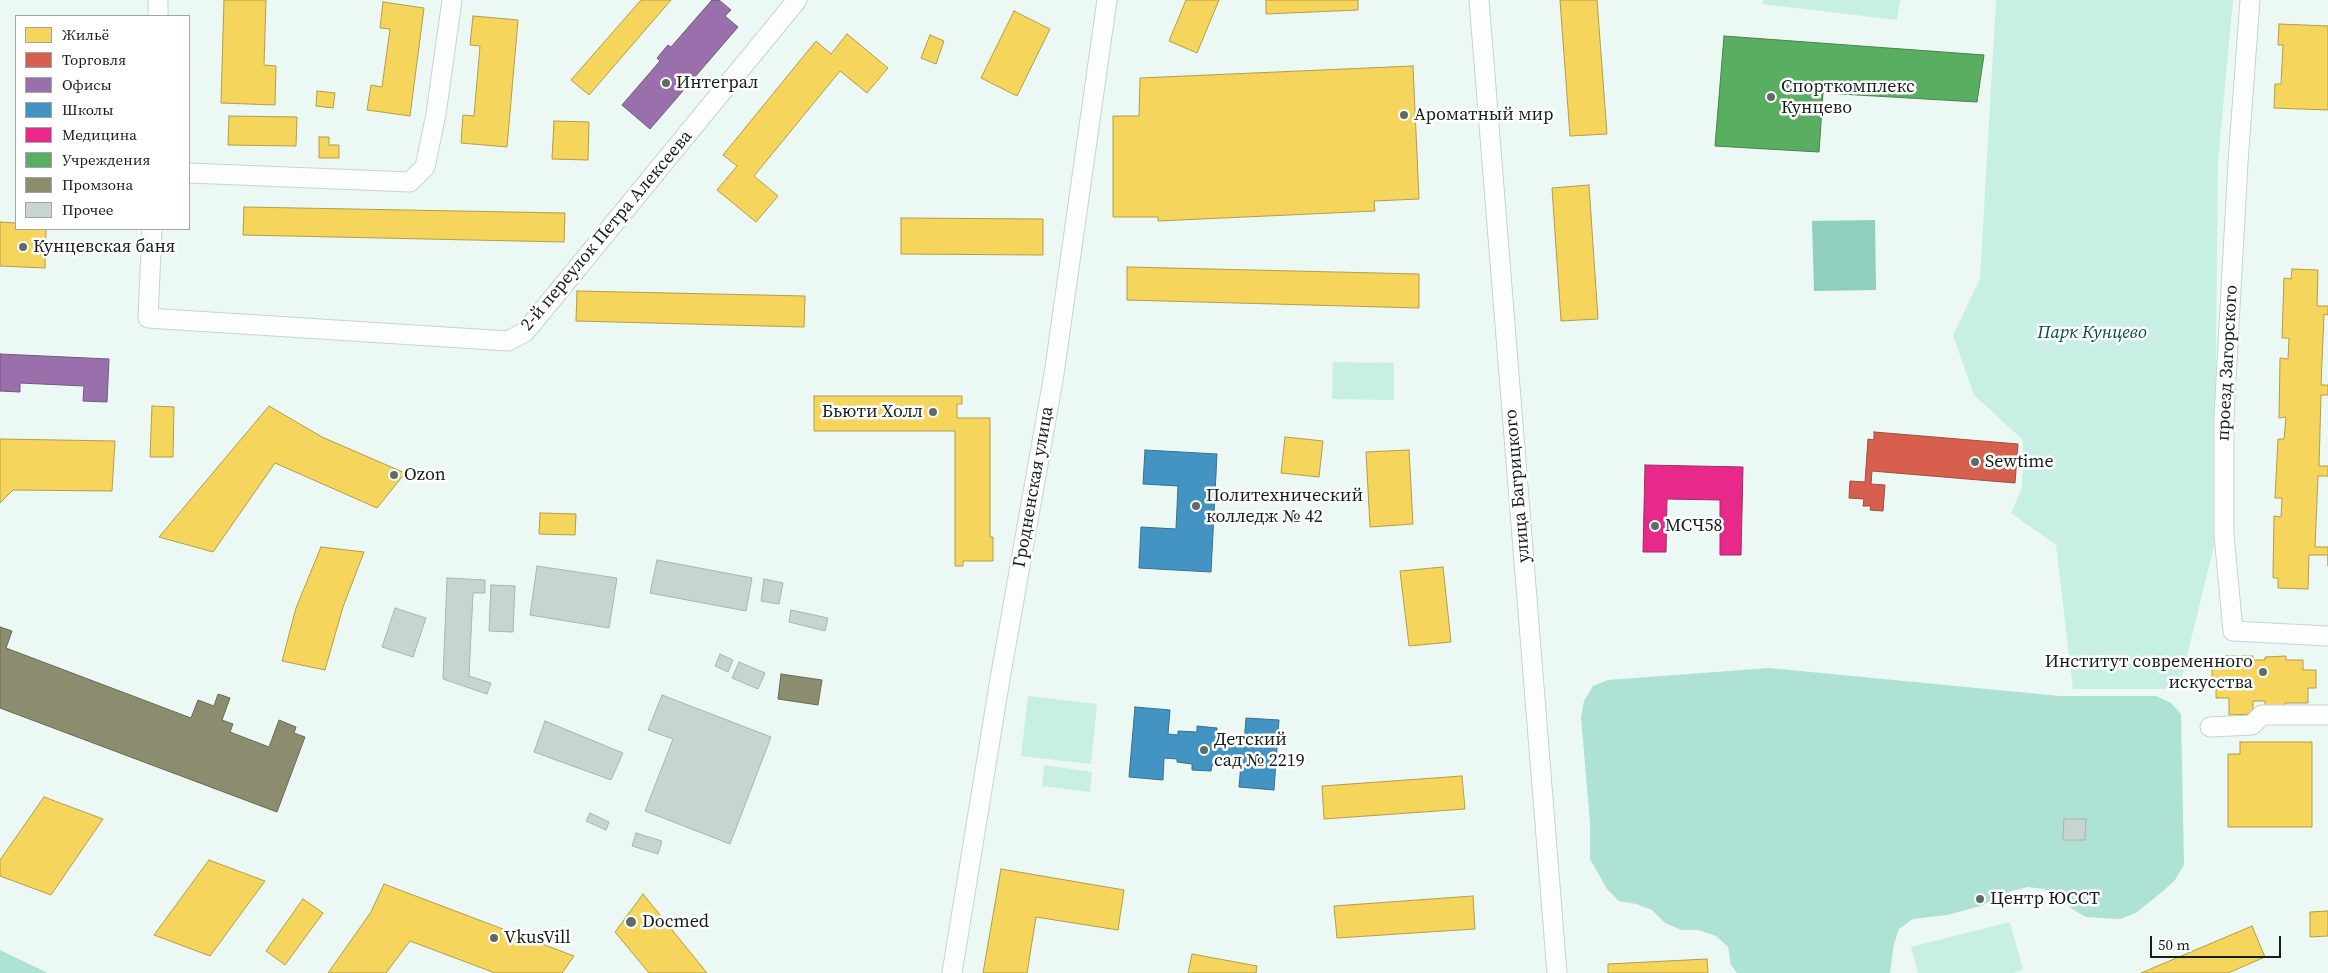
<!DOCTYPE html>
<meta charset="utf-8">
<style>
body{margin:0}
#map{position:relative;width:2328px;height:973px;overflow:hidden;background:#ebf8f4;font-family:"Source Serif 4",serif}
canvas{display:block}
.legend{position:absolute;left:15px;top:15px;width:175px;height:215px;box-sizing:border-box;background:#fff;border:1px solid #a1a5a4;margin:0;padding:6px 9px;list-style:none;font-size:15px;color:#141f1c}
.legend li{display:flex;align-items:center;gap:10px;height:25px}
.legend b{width:25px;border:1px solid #a1a5a4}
.scale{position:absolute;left:2150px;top:936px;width:131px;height:22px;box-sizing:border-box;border:2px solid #141f1c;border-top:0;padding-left:6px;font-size:15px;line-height:18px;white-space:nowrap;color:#141f1c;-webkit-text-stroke:4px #fff;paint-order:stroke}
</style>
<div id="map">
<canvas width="2328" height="973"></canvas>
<ul class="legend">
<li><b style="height:14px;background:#f6d55c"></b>Жильё</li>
<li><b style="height:14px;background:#d6604d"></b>Торговля</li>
<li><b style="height:14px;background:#9970ab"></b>Офисы</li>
<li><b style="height:14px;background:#4393c3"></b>Школы</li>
<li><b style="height:14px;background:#e7298a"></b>Медицина</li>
<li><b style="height:14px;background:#5aae61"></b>Учреждения</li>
<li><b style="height:14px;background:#8c8c6e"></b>Промзона</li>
<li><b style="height:14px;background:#c8d4d0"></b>Прочее</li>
</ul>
<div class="scale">50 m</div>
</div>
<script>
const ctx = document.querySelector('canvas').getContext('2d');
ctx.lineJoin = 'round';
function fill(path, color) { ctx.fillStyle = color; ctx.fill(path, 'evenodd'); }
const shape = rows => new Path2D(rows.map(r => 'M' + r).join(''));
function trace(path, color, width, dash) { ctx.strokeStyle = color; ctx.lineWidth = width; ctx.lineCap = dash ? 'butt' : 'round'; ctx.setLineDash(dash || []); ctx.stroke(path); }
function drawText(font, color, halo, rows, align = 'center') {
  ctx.font = font + ' "Source Serif 4",serif'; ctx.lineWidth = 5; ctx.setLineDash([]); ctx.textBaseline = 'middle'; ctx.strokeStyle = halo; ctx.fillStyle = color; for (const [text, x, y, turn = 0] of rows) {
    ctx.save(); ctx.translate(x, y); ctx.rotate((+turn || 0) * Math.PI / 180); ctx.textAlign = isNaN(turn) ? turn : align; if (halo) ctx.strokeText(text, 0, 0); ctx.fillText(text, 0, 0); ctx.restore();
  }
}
const green = shape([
 [1763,0,1900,0,1897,20,1762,4],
 [1996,0,2233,0,2218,161,2214,546,2179,689,2073,689,2056,545,2011,513,2022,488,2023,440,1974,395,1953,335,1980,279],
 [1333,362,1394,363,1394,400,1332,399],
 [1028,696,1097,704,1091,764,1021,756],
 [1044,765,1092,772,1090,792,1042,786],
 [2010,922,2023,970,2012,973,1918,973,1911,947]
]);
const forest = shape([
 [1769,668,2060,696,2156,696,2171,703,2181,714,2184,865,2175,880,2163,891,2136,913,2120,919,2086,917,2072,909,2060,897,2044,889,2028,887,2012,891,1980,906,1947,915,1913,919,1899,929,1894,944,1890,973,1737,973,1731,965,1728,947,1716,936,1699,930,1682,930,1665,923,1652,910,1636,904,1619,901,1607,889,1590,859,1590,823,1581,717,1584,701,1593,686,1608,680],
 [0,950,2,951,48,973,0,973]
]);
const water = shape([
 [1875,220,1876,290,1814,291,1812,221]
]);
const homes = shape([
 [224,0,266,0,264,65,276,66,275,105,221,103,224,0],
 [641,0,671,0,589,95,571,80,641,0],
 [1186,0,1219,0,1197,53,1169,41,1186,0],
 [1266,0,1358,0,1358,10,1266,14,1266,0],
 [1560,0,1597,0,1607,134,1570,136,1560,0],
 [383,2,424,8,410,116,367,110,371,85,382,87,390,29,380,28,383,2],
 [1014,11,1050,29,1017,96,981,78,1014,11],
 [473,16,518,20,507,147,461,143,463,115,474,116,480,46,470,45,473,16],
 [2279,24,2328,26,2328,110,2274,108,2275,84,2281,84,2283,45,2278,45,2279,24],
 [847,34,888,68,867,93,840,71,754,176,778,196,756,222,717,190,737,166,723,155,816,41,831,54,847,34],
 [930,35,944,41,936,64,921,58,930,35],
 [1413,66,1419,199,1374,201,1375,211,1158,221,1158,217,1113,217,1113,116,1139,116,1140,78,1413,66],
 [317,91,335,93,333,108,316,106,317,91],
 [229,116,297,117,296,146,228,145,229,116],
 [554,121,589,122,588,160,552,159,554,121],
 [319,137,329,137,329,145,339,145,339,158,319,158,319,137],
 [1589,185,1598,319,1561,321,1552,188,1589,185],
 [244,207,565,213,564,242,243,235,244,207],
 [901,218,1043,219,1043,255,901,254,901,218],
 [0,222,16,223,16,229,46,229,45,268,0,266,0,222],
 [1127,267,1419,274,1419,308,1127,300,1127,267],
 [2292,269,2318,270,2317,306,2328,306,2328,315,2324,314,2321,385,2328,385,2328,395,2321,395,2319,466,2328,466,2328,476,2318,476,2315,547,2328,547,2328,566,2328,555,2309,555,2308,589,2278,588,2278,578,2273,578,2274,516,2281,517,2282,498,2275,498,2278,439,2284,439,2286,417,2279,418,2280,358,2288,359,2289,338,2282,338,2284,278,2291,279,2292,269],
 [577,291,805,296,804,327,576,321,577,291],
 [814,396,962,396,962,404,957,404,957,418,990,418,990,537,993,537,993,561,963,561,963,566,955,566,955,431,814,431,814,396],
 [152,406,174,407,173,457,150,457,152,406],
 [269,406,322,437,405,473,377,508,275,463,213,552,159,537,269,406],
 [1285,437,1323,441,1319,477,1281,473,1285,437],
 [0,439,115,441,112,491,13,490,0,503,0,439],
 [1409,450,1413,524,1370,527,1366,452,1409,450],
 [540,513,576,514,575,535,539,534,540,513],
 [321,547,364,552,343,607,325,670,282,661,296,608,321,547],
 [1443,567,1451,642,1409,646,1400,571,1443,567],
 [2226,656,2253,656,2253,660,2265,660,2265,657,2286,656,2286,660,2303,660,2303,670,2316,670,2316,688,2308,688,2308,703,2285,703,2285,707,2265,707,2265,701,2253,701,2253,714,2229,715,2229,698,2216,698,2216,679,2212,679,2212,659,2226,659,2226,656],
 [2240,742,2312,742,2312,827,2228,827,2228,754,2240,754,2240,742],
 [1462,776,1465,809,1324,819,1322,786,1462,776],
 [44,797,103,819,51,895,0,876,0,860,44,797],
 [209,860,265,881,210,956,154,935,209,860],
 [1001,869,1124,890,1118,930,1036,917,1027,973,983,973,1001,869],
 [384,884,442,906,574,956,562,973,495,973,410,941,386,973,328,973,371,912,384,884],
 [643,894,707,973,649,973,615,932,643,894],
 [1473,896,1475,929,1337,938,1334,906,1473,896],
 [303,899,323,913,285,965,266,951,303,899],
 [2328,911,2328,936,2310,937,2310,912,2328,911],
 [2252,926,2265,957,2228,973,2141,973,2252,926],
 [1192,954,1257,966,1256,973,1188,973,1192,954],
 [1707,959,1708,973,1608,973,1608,964,1707,959]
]);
const shops = shape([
 [1874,432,2018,444,2015,483,1872,471,1871,484,1885,485,1883,511,1870,510,1871,506,1863,506,1864,499,1849,498,1850,481,1865,482,1868,439,1874,440,1874,432]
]);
const offices = shape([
 [712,0,719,0,731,10,725,16,738,27,650,129,622,105,660,61,657,58,668,45,671,47,712,0],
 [0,354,109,359,107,402,83,401,84,386,20,383,20,392,0,391,0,354]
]);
const schools = shape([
 [1145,450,1217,454,1211,572,1139,568,1141,527,1176,529,1178,486,1143,484,1145,450],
 [1135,707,1170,710,1168,734,1178,735,1178,731,1197,732,1197,726,1217,728,1217,734,1233,735,1232,740,1244,742,1246,718,1279,720,1274,790,1239,787,1241,764,1230,763,1230,767,1212,765,1211,771,1192,770,1192,764,1177,762,1177,759,1164,758,1163,780,1129,777,1135,707]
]);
const health = shape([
 [1645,465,1743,467,1741,555,1720,555,1720,500,1667,499,1666,552,1643,552,1645,465]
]);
const public = shape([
 [1724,36,1984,55,1977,102,1823,93,1819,152,1715,146,1724,36]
]);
const industry = shape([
 [0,627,12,631,6,648,191,718,198,700,214,706,218,694,230,698,222,720,233,724,230,732,269,747,279,720,296,727,294,733,305,737,277,812,0,708,0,627],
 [781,674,822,680,818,705,778,699,781,674]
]);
const building = shape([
 [657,560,752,578,746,611,650,593,657,560],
 [537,566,617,578,609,628,530,615,537,566],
 [447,578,485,580,485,593,473,593,469,676,491,683,487,694,443,679,447,578],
 [764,579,783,583,779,604,761,601,764,579],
 [491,585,515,586,513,632,489,631,491,585],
 [395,608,426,618,413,657,382,647,395,608],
 [791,610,828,618,825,631,789,622,791,610],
 [720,654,733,660,728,672,715,666,720,654],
 [739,662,765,673,758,689,732,678,739,662],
 [662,695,771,737,730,844,645,811,673,739,648,730,662,695],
 [545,721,623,753,611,780,534,752,545,721],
 [590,813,609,822,606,830,586,821,590,813],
 [2064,819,2086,819,2085,840,2063,840,2064,819],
 [636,833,662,841,658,854,632,846,636,833]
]);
const minor = shape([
 [1479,0,1557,973],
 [2250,0,2238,162,2224,417,2224,535,2233,631,2328,636],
 [158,16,158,0],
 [189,173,410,182,425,167,436,114,452,0],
 [152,229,148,318,508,341,525,332,797,0],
 [2210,727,2252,725,2262,715,2328,715],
 [952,973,1000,679,1054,374,1107,0]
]);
const markers = [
 [666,83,5,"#5f6b68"],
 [1771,97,5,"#5f6b68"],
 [1404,115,5,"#5f6b68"],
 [23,247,5,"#5f6b68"],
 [933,412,5,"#5f6b68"],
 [1975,462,5,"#5f6b68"],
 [394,475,5,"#5f6b68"],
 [1196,506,5,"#5f6b68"],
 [1655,526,5,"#5f6b68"],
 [2263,672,5,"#5f6b68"],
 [1204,750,5,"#5f6b68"],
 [1980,899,5,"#5f6b68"],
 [631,922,6,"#5f6b68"],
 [494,938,5,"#5f6b68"]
];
const poiNames = [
 ["Интеграл",676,83],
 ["Спорткомплекс",1781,87],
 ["Кунцево",1781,108],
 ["Ароматный мир",1414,115],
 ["Кунцевская баня",33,247],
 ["Бьюти Холл",923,412,"right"],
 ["Sewtime",1985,462],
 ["Ozon",404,475],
 ["Политехнический",1206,496],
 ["колледж № 42",1206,517],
 ["МСЧ58",1665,526],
 ["Институт современного",2253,662,"right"],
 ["искусства",2253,683,"right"],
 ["Детский",1214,740],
 ["сад № 2219",1214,761],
 ["Центр ЮССТ",1990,899],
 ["Docmed",642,922],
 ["VkusVill",504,938]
];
const streetNames = [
 ["2-й переулок Петра Алексеева",607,231,-50],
 ["проезд Загорского",2228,363,-87],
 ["улица Багрицкого",1518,486,-95],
 ["Гродненская улица",1034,487,-80]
];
const parkNames = [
 ["Парк Кунцево",2092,333]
];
fill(green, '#c8efe4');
fill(forest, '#aee2d4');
fill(water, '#90cfbe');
fill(homes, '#f6d55c');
trace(homes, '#b29e49', 1);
fill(shops, '#d6604d');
trace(shops, '#9c4c3e', 1);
fill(offices, '#9970ab');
trace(offices, '#715880', 1);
fill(schools, '#4393c3');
trace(schools, '#357091', 1);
fill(health, '#e7298a');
trace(health, '#a82669', 1);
fill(public, '#5aae61');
trace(public, '#45834c', 1);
fill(industry, '#8c8c6e');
trace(industry, '#686b55', 1);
fill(building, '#c8d4d0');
trace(building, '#aab5b1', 1);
trace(minor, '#c8d3d0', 21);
trace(minor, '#fcfefd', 19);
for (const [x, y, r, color] of markers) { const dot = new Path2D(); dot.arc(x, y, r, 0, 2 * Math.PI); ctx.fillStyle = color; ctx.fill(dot); trace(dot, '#fff', 2); }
drawText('18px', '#141f1c', '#fff', poiNames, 'left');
drawText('18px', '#141f1c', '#fff', streetNames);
drawText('italic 18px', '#004e3f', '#fff', parkNames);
</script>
